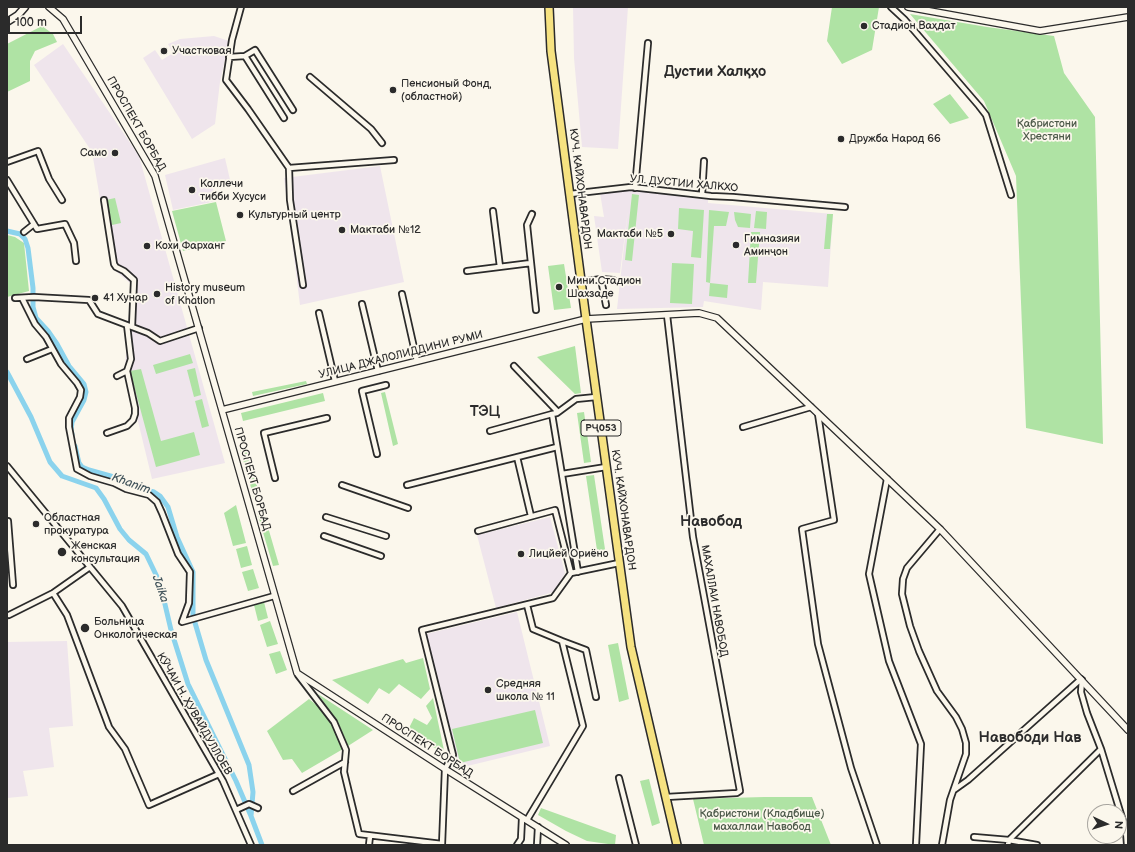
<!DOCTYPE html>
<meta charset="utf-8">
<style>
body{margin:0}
#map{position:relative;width:1135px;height:852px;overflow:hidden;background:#fbf7ec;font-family:"Balsamiq Sans",sans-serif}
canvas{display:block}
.frame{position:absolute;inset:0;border:8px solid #2b2b2b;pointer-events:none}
.north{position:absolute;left:1087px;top:804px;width:40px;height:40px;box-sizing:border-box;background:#fbf7ec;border:1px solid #a8a59f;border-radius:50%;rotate:94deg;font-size:11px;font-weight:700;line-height:16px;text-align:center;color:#2b2b2b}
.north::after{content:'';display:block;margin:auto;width:14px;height:18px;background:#2b2b2b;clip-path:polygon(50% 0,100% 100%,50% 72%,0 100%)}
.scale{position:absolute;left:8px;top:16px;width:74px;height:18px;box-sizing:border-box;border:2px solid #2b2b2b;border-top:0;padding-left:5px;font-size:12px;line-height:14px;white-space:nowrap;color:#2b2b2b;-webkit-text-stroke:3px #fbf7ec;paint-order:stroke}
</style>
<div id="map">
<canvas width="1135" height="852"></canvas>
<div class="frame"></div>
<div class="north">N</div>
<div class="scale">100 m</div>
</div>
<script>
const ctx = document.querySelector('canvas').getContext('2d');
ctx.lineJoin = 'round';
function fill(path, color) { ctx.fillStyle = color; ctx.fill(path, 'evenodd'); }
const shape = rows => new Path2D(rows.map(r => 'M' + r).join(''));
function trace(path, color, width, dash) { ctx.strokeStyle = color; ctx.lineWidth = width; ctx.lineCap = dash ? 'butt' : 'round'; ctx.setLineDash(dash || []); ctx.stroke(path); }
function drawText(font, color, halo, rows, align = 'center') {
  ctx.font = font + ' "Balsamiq Sans",sans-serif'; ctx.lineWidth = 3.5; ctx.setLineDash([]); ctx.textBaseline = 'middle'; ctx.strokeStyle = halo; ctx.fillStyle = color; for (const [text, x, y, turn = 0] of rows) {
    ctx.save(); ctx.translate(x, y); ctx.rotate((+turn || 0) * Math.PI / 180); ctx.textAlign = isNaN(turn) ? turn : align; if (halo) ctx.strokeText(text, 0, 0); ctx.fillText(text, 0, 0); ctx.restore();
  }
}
const built = shape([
 [573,7,628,7,618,149,582,147,574,58],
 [214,36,229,41,220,82,215,124,192,139,143,58,155,50,162,60,173,53,168,44,180,39],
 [63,44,139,156,225,463,152,479,125,368,131,284,112,268,92,152,34,65],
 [225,158,231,184,213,188,216,201,173,210,165,175],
 [380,166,404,282,300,305,284,178],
 [630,189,630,190,708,200,708,203,833,214,828,287,763,282,761,310,704,301,703,307,617,309,628,210,620,273,602,272,594,216,604,217,600,193],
 [550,517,565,573,554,592,496,608,477,535],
 [517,612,550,746,459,768,426,634],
 [67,641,73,726,49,728,54,767,23,771,28,796,7,798,7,642]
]);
const green = shape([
 [832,7,879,7,872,50,842,64,827,41],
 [910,14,987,27,1054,36,1064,73,1095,117,1103,444,1026,428,1016,176,984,101],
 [42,26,53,34,57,42,35,51,30,61,30,81,7,92,7,44],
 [950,94,969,118,950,124,933,104],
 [632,194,639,195,632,261,625,260],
 [115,198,121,223,112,225,106,200],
 [216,202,226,241,183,251,172,211],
 [679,208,704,210,701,258,691,257,693,231,678,229],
 [709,210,729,212,726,226,714,226,710,283,706,282],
 [756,211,767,212,766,229,754,228],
 [734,212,751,214,750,228,738,227,735,220],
 [827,214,833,214,830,249,824,249],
 [751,232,760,232,756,283,748,283],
 [7,235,15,237,24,243,29,291,7,297],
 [672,263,694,264,692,304,670,303],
 [564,264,571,308,554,310,548,266],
 [710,283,728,285,727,298,709,296],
 [575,346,581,393,575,394,537,357],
 [190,354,193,363,156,374,153,365],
 [195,368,201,395,194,397,187,370],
 [141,369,161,441,194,432,200,455,156,467,130,371],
 [306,381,307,384,253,396,252,392],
 [385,392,398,444,393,446,381,393],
 [323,393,325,401,243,421,241,413],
 [202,399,209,426,202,428,195,401],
 [584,412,591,462,584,463,577,413],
 [246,447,260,496,254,498,240,449],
 [594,475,606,556,598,557,586,476],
 [236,505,246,543,233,546,224,513],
 [263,510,279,565,273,566,257,512],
 [247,546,252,565,241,568,236,549],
 [253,569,259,588,248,591,242,572],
 [264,602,268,618,258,621,254,605],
 [270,621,278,644,267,647,260,625],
 [618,643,629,699,619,702,608,645],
 [280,651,287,670,276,674,269,654],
 [423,658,430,689,421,699,399,684,389,694,379,688,368,704,332,680,403,659,406,663],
 [318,694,373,730,348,746,338,722],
 [433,698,445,755,408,730,414,718,427,725,432,718,426,706],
 [309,699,319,707,332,722,343,749,302,773,292,759,283,760,267,731],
 [535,710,543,743,460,763,452,729],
 [649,779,660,823,652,826,640,781],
 [764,797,812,797,831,845,704,845,693,799],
 [541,808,616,835,615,845,587,841,566,831,538,815]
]);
const canal = shape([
 [7,231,20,234,25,239,28,248,33,288,33,307,36,318,48,331,57,344,69,366,84,384,86,392,84,400,72,422,71,430,72,434],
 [7,372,31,417,50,462,62,476,96,488,104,499,120,529,129,540,146,554,160,583,171,630,188,684,236,781,251,816,262,845],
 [75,446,79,463,82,467,89,470,114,477,129,486,154,492,160,496,168,507,177,537,193,572,193,616,206,660,249,765,253,792,251,816]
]);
const minor = shape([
 [241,7,232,40,226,80,248,109,289,168,394,160],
 [891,7,905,20,979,106,986,115,1011,195],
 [245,56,255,50,293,110],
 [229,57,245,56,284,118],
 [310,77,371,129,382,143],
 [7,162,38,151,49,179,62,200],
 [289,168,290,200,303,285],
 [7,180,37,229,65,224,74,243,76,261],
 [635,188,648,43],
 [570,194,631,187,711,196,733,197,845,207],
 [702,195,704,161],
 [104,200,114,264,116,267,124,271,134,280,132,327],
 [493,211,500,267],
 [532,214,527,225,536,310],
 [24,232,34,224],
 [467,271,531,263],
 [601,279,606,305],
 [581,282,601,279,613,280],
 [402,294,417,361],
 [15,298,34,297,89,300,98,314,148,333,160,341,199,328],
 [22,298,35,324,46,337,61,364,77,383,81,390,80,397,69,418,69,427,77,469,90,476,114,483,126,489,149,495,157,502,162,513,178,554,190,572,189,603,182,622,274,596],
 [362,304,378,371],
 [319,313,335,381],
 [27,359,52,349],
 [514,366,558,412],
 [117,376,127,371,131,359,127,325],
 [818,414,834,520,802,529,818,644,851,768,877,845],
 [743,427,811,407],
 [490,431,552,414],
 [107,433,127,426,133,420,135,414,135,408,127,371],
 [377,454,362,391,386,385],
 [517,457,531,516],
 [7,466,122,606,223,781,251,845],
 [562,474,606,467],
 [275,478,264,433,327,418],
 [887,479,869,574,889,661,921,744,916,845],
 [342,485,408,508],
 [407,485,557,447],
 [326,517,386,536],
 [7,521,8,521,13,585],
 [940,529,907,568,903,579,902,594,910,626,919,651,937,691,956,717,962,729,966,743,966,754,950,800,942,845],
 [478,531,555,510,571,573],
 [324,536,381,556],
 [578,572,552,414,557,413,576,399,596,397],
 [53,593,67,615,109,727,125,749,149,805,219,774],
 [9,615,53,593,90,567],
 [562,641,586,650,596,697],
 [298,675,334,722,346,750,344,772,359,834,442,844],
 [1101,749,1126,831,1127,845],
 [619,778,636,845],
 [954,790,968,780,1081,679],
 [293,791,345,762],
 [666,797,737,793,740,791,693,537,667,315],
 [236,810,249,804,258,808],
 [527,820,583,726,562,641,533,629,527,605],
 [974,837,1009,840,1037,845],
 [369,845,370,836],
 [442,845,445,769,453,755,422,630,553,598,571,573,619,563],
 [517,845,521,839,522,818],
 [537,845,538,827],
 [1008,845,1009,840,1101,749,1087,713,1081,692,1082,680]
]);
const tertiary = shape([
 [49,7,63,19,155,176,297,673,445,769,566,845],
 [908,7,1040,31,1128,17],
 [222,410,586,319,699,313,717,318,940,529,1128,730]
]);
const secondary = shape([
 [7,22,18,15,25,7]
]);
const primary = shape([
 [549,7,551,51,586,319,631,647,677,845]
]);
const markers = [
 [864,26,4,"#2b2b2b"],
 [164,51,4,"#2b2b2b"],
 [393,90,4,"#2b2b2b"],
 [841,139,4,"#2b2b2b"],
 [115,153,4,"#2b2b2b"],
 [192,190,4,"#2b2b2b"],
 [240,215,4,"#2b2b2b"],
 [342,230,4,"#2b2b2b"],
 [671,234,4,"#2b2b2b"],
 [736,245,4,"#2b2b2b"],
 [147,246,4,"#2b2b2b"],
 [559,287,4,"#2b2b2b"],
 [157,294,4,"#2b2b2b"],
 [95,298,4,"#2b2b2b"],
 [36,524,4,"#2b2b2b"],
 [62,552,5,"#2b2b2b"],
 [521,554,4,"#2b2b2b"],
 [85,628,5,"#2b2b2b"],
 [488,690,4,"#2b2b2b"]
];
const shields = [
 [601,428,40]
];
const shieldNames = [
 ["РҶ053",601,428]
];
const poiNames = [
 ["Стадион Ваҳдат",872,26],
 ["Участковая",172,51],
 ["Пенсионый Фонд,",401,84],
 ["(областной)",401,97],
 ["Дружба Народ 66",849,139],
 ["Само",107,153,"right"],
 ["Коллечи",200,184],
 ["тибби Хусуси",200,197],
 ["Культурный центр",248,215],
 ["Мактаби №12",350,230],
 ["Мактаби №5",663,234,"right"],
 ["Гимназияи",744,239],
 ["Аминҷон",744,252],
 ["Кохи Фарханг",155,246],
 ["Мини Стадион",567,281],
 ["Шахзаде",567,294],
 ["History museum",165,288],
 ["of Khatlon",165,301],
 ["41 Хунар",103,298],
 ["Областная",44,518],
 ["прокуратура",44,531],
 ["Женская",71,546],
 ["консультация",71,559],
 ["Лицйей Ориёно",529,554],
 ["Больница",94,622],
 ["Онкологическая",94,635],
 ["Средняя",496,684],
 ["школа № 11",496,697]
];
const streetNames = [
 ["ПРОСПЕКТ БОРБАД",136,124,60],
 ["УЛ. ДУСТИИ ХАЛКХО",684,184,5],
 ["КУЧ. КАЙХОНАВАРДОН",580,189,83],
 ["УЛИЦА ДЖАЛОЛИДДИНИ РУМИ",401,355,-14],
 ["ПРОСПЕКТ БОРБАД",252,479,74],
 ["КУЧ. КАЙХОНАВАРДОН",623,510,82],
 ["МАХАЛЛАИ НАВОБОД",714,601,80],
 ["КӮЧАИ Н. ҲУВАЙДУЛЛОЕВ",194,714,60],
 ["ПРОСПЕКТ БОРБАД",427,746,33]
];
const parkNames = [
 ["Қабристони",1047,124],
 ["Хрестяни",1047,137],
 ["Қабристони (Кладбище)",762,814],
 ["махаллаи Навобод",762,827]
];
const waterNames = [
 ["Khanim",131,484,20],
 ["Jaika",160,589,71]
];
const districtNames = [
 ["Дустии Халқҳо",715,72],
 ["ТЭЦ",485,412],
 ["Навобод",711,522],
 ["Навободи Нав",1030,738]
];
fill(built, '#efe5ec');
fill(green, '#afe3a4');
trace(canal, '#8bd3ed', 5);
trace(minor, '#2b2b2b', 8);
trace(tertiary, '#2b2b2b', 8);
trace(secondary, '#2b2b2b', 9);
trace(primary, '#2b2b2b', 10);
trace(minor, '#fbf7ec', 4.5);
trace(tertiary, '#fbf7ec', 5.5);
trace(secondary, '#fbf7ec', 6);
trace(primary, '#f6e281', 7);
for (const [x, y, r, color] of markers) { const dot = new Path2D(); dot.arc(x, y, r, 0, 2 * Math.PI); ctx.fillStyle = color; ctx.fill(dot); trace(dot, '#fbf7ec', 1.5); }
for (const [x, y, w] of shields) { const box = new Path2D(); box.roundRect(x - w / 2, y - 8, w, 16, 3); ctx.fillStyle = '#fbf7ec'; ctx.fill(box); trace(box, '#2b2b2b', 1); }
drawText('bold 10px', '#2b2b2b', null, shieldNames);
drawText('11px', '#2b2b2b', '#fbf7ec', poiNames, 'left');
drawText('11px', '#2b2b2b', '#fbf7ec', streetNames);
drawText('11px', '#4c5949', '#fbf7ec', parkNames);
drawText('italic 12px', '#43555c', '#fbf7ec', waterNames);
drawText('bold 15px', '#2b2b2b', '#fbf7ec', districtNames);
</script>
